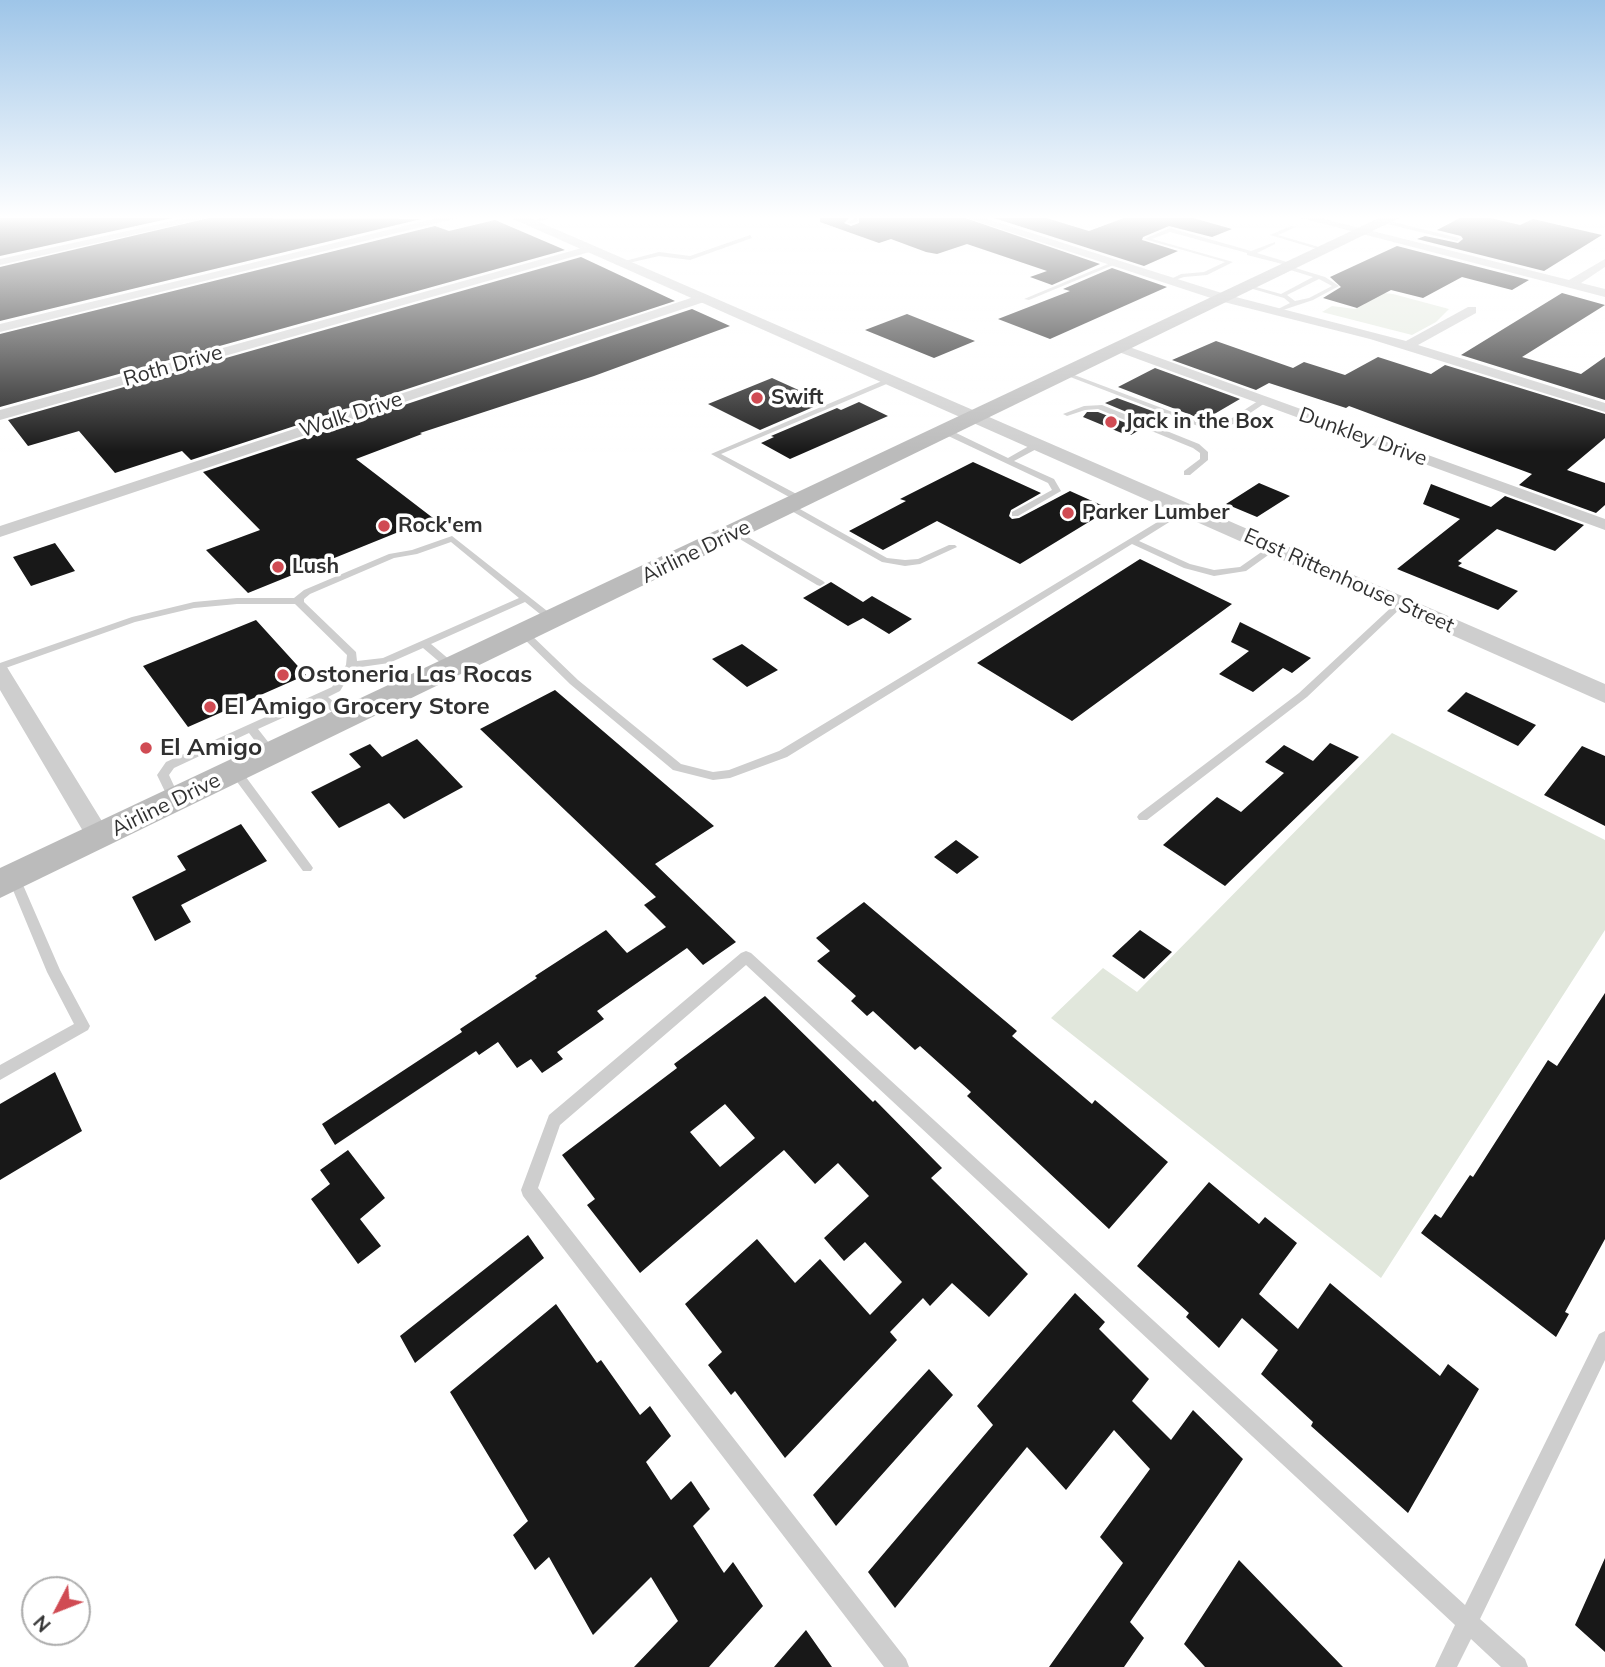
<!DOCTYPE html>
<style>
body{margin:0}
#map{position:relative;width:1605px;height:1667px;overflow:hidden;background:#fff;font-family:Mulish,sans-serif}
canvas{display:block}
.north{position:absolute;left:21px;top:1576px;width:70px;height:70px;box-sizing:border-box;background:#fff;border:2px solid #adadad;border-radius:50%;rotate:228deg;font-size:19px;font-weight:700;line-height:28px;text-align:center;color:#313131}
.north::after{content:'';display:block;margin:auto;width:24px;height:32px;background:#d04b53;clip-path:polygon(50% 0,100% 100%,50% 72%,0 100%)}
</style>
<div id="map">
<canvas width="1605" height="1667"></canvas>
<div class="north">N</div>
</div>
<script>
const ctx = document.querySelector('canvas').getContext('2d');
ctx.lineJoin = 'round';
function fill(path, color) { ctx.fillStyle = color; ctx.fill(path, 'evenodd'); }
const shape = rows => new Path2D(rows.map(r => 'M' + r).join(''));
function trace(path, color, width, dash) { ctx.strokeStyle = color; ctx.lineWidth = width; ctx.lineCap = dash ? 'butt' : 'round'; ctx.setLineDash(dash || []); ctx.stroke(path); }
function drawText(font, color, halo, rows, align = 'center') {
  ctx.font = font + ' Mulish,sans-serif'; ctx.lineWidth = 7; ctx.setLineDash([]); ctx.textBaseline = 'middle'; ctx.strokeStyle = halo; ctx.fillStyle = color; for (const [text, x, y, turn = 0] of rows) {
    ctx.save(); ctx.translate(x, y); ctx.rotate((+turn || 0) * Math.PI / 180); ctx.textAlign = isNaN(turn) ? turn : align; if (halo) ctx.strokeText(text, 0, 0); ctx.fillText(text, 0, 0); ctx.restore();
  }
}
const green = shape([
 [1358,290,1393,294,1449,309,1436,322,1412,335,1322,312,1332,306,1355,309,1365,304],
 [1392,733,1605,840,1605,930,1381,1278,1051,1018,1103,968,1137,992]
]);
const building = shape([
 [0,218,172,218,0,256],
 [209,218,421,219,0,321,0,267],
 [820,218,849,218,844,223,851,226,859,223,859,218,965,218,1100,264,1052,285,1030,277,1047,271,967,244,937,254,926,252,891,239,879,243,820,222],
 [994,218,1046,218,1089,231,1124,218,1193,218,1232,229,1212,237,1169,226,1143,237,1142,240,1178,251,1144,266],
 [1460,218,1490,218,1520,225,1533,219,1602,235,1544,271,1417,239,1425,236,1458,243,1463,239,1461,236,1437,230],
 [495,220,565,250,0,407,0,334,435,226,449,231],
 [1397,246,1529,280,1512,290,1462,277,1423,298,1391,290,1357,308,1323,298,1341,287,1330,277],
 [581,257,675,301,191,460,182,451,115,473,79,431,28,446,8,420],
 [1112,268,1167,287,1050,339,998,319,1070,291,1063,289],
 [1562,293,1605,305,1522,357,1581,374,1605,357,1605,400,1461,355],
 [692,309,730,326,594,376,420,433,422,434,356,459,433,518,248,593,206,550,260,530,203,472],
 [907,314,975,341,934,358,865,330],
 [1216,341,1293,368,1304,362,1345,375,1378,357,1431,374,1445,365,1605,414,1605,438,1567,470,1605,483,1605,505,1596,513,1519,485,1532,474,1349,406,1346,408,1269,383,1256,390,1172,360],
 [1155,368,1240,399,1204,420,1118,387],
 [772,378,825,402,760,430,708,404],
 [1117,398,1166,416,1153,423,1105,403],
 [859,402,888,416,790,459,761,443,774,437,771,436,837,408,841,410],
 [1098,412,1141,429,1131,435,1124,434,1083,417,1087,412],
 [973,462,1041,493,1011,510,1009,516,1012,519,1019,518,1070,491,1110,509,1020,564,937,521,883,550,849,531,906,501,900,499],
 [1259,483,1290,496,1257,517,1226,504],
 [1431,484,1491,507,1505,496,1584,525,1555,551,1497,529,1458,561,1462,563,1458,566,1518,591,1498,610,1397,569,1460,519,1423,504],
 [55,543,75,571,31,586,13,557],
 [1140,559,1232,604,1072,721,977,663],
 [831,582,863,602,872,596,912,619,889,634,863,618,848,626,803,598],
 [256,620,306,675,188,727,143,666],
 [1240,622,1268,636,1311,658,1292,673,1283,668,1253,692,1219,674,1249,651,1231,642],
 [742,644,778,670,747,687,712,659],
 [555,690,714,826,655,864,736,942,703,965,687,948,597,1011,604,1019,557,1052,563,1059,542,1073,531,1059,517,1068,498,1042,479,1055,476,1051,335,1145,322,1124,462,1032,460,1029,537,978,535,976,606,930,627,953,666,927,644,905,656,897,480,729],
 [1466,692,1536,725,1518,746,1447,711],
 [417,739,463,787,404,819,389,803,339,828,311,792,361,767,349,754,370,744,382,757],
 [1330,743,1359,757,1225,886,1163,845,1217,797,1241,812,1284,773,1265,762,1284,745,1313,761],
 [1582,746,1605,756,1605,826,1544,795],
 [241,824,267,861,181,905,191,922,155,941,132,897,186,870,177,856],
 [956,840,979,857,957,874,934,857],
 [864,902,1017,1031,1012,1036,1092,1104,1095,1100,1168,1162,1109,1229,967,1096,971,1092,920,1046,915,1050,873,1011,867,1016,851,1001,856,996,817,961,830,951,816,938],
 [1140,930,1172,952,1144,979,1112,956],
 [1605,993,1605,1239,1565,1312,1569,1314,1556,1337,1421,1233,1435,1214,1441,1218,1470,1175,1473,1177,1548,1060,1557,1066],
 [765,996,873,1102,875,1100,942,1168,931,1178,1028,1274,989,1317,952,1283,930,1306,923,1298,890,1332,897,1340,785,1458,735,1391,731,1395,708,1365,722,1352,685,1304,757,1239,795,1283,820,1259,870,1315,902,1282,865,1242,844,1261,824,1238,869,1196,838,1163,815,1184,784,1150,640,1273,587,1205,595,1199,562,1155,677,1068,674,1064],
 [725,1104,755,1138,720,1167,690,1132],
 [55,1072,82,1131,0,1180,0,1104],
 [348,1150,385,1198,360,1219,381,1246,358,1264,311,1199,330,1184,320,1170],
 [1209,1182,1259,1224,1265,1217,1297,1243,1259,1294,1298,1329,1330,1283,1440,1376,1448,1364,1479,1389,1408,1513,1311,1426,1313,1422,1261,1374,1278,1350,1242,1318,1219,1348,1186,1317,1189,1313,1137,1266],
 [528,1235,544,1258,415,1363,400,1336],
 [1075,1293,1105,1322,1099,1329,1149,1379,1132,1401,1171,1440,1193,1410,1243,1459,1130,1622,1144,1638,1124,1667,1049,1667,1123,1563,1100,1537,1150,1469,1114,1430,1066,1490,1027,1447,895,1608,868,1572,993,1425,977,1406],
 [556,1304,597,1363,601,1360,640,1415,650,1406,671,1436,646,1462,671,1500,691,1481,710,1509,693,1526,724,1573,733,1562,763,1606,709,1667,634,1667,678,1621,651,1577,593,1635,549,1557,535,1570,513,1535,528,1521,450,1392],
 [929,1369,953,1395,836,1526,813,1495],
 [1605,1558,1605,1652,1575,1625],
 [1239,1560,1343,1667,1205,1667,1184,1644],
 [806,1630,832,1667,774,1667]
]);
const service = shape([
 [540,218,550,218,529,225,526,223,540,218],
 [856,218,858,221,850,224,847,222,856,218],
 [1385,220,1459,238,1460,239,1457,241,1383,223,1385,220],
 [1291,226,1296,227,1278,235,1329,250,1324,251,1270,235,1291,226],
 [1170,228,1251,251,1275,242,1275,244,1257,253,1297,265,1294,267,1247,255,1247,253,1170,232,1152,239,1233,262,1207,275,1184,277,1169,282,1169,280,1181,274,1204,272,1225,262,1144,239,1170,228],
 [750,235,752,238,690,260,659,256,620,265,617,263,659,252,690,256,750,235],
 [1113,262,1118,263,1029,300,1024,299,1113,262],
 [1289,266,1325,277,1339,286,1313,300,1274,313,1274,311,1290,303,1284,298,1246,287,1249,285,1281,294,1313,277,1287,269,1289,266],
 [1319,279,1332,286,1309,298,1295,301,1287,295,1319,279],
 [1065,373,1069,373,1199,422,1214,423,1229,420,1261,399,1268,401,1234,424,1214,427,1198,426,1065,375,1065,373],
 [889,378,896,380,721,454,806,499,806,503,800,503,711,454,889,378],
 [1102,405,1199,444,1208,452,1208,460,1190,475,1184,475,1184,471,1200,459,1200,453,1193,448,1098,409,1085,410,1067,416,1063,414,1084,406,1102,405],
 [944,430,950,430,1008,458,1036,442,1042,442,1042,446,1014,461,1054,479,1061,491,1018,516,1012,516,1012,512,1052,490,1048,483,944,434,944,430],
 [791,504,887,558,905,560,918,559,949,545,955,545,957,547,920,564,905,566,882,562,788,509,788,505,791,504],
 [1184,506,1188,509,1187,511,1139,541,1190,564,1214,570,1240,567,1270,546,1273,545,1278,548,1246,571,1214,576,1184,568,1132,544,787,757,730,778,713,780,673,770,570,684,519,634,524,631,528,632,578,680,681,764,713,772,729,770,779,751,1184,506],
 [736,530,823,581,825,583,820,586,817,585,733,535,732,533,736,530],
 [452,536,556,618,556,622,550,622,525,602,431,644,457,666,457,670,449,670,423,648,389,663,354,668,340,691,328,697,351,716,352,719,351,722,343,722,320,701,258,729,276,752,278,755,276,758,268,758,249,733,174,768,169,775,181,801,175,805,171,804,157,775,166,762,332,687,346,665,347,655,295,604,237,604,194,608,135,622,0,670,0,663,132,617,194,602,237,598,294,598,304,590,389,554,412,550,452,536],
 [451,542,519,598,383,658,357,661,356,652,304,602,304,599,310,594,394,558,417,554,451,542],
 [1400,601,1403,602,1403,606,1307,697,1147,820,1139,820,1137,817,1139,814,1299,693,1397,602,1400,601],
 [236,768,240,769,311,865,313,868,311,871,303,871,232,775,230,772,236,768],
 [14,873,19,875,20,878,60,970,90,1026,88,1030,0,1080,0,1065,74,1024,47,972,8,878,9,875,14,873],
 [746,951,751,953,1465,1605,1599,1334,1605,1331,1605,1360,1480,1619,1525,1659,1528,1667,1501,1667,1471,1639,1457,1667,1435,1667,1455,1625,746,965,560,1125,538,1188,906,1659,909,1667,884,1667,523,1196,521,1190,549,1115,741,953,746,951]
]);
const minor = shape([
 [186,218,207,218,0,265,0,259,186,218],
 [437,218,457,218,0,332,0,324,437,218],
 [967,218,984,218,1228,295,1406,341,1468,307,1476,307,1476,313,1418,345,1605,403,1605,412,1370,339,1220,301,967,218],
 [1301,218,1320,218,1569,280,1605,259,1605,267,1581,283,1605,289,1605,297,1301,218],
 [589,246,593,247,593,251,0,420,0,410,589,246],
 [703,294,707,295,707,301,0,537,0,526,703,294],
 [1121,344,1605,519,1605,530,1116,351,1114,348,1121,344],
 [0,665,7,667,10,672,108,831,111,837,108,843,99,846,90,843,0,690,0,665]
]);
const tertiary = shape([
 [511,218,530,218,1605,684,1605,703,511,218]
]);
const secondary = shape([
 [1379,218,1399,218,0,898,0,868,1379,218]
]);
const markers = [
 [757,398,7,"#d04b53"],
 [1111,422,7,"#d04b53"],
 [1068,513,7,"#d04b53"],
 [384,526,7,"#d04b53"],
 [278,567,7,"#d04b53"],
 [283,675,7,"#d04b53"],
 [210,707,7,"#d04b53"],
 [146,748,7,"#d04b53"]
];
const farStreetnames = [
 ["Roth Drive",173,366,-16],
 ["Walk Drive",351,415,-18],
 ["Dunkley Drive",1363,437,20],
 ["Airline Drive",696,552,-26],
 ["East Rittenhouse Street",1349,581,24],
 ["Airline Drive",166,805,-26]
];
const farPoinames = [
 ["Swift",771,398],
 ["Jack in the Box",1125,422],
 ["Parker Lumber",1082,513],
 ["Rock'em",398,526],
 ["Lush",292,567]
];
const poiNames = [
 ["Ostoneria Las Rocas",297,675],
 ["El Amigo Grocery Store",224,707],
 ["El Amigo",160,748]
];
fill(green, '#e1e7dc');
fill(building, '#181818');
fill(service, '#cecece');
fill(minor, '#cecece');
fill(tertiary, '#cecece');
fill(secondary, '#bbb');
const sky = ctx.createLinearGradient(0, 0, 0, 452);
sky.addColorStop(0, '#9ec5e8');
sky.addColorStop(0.48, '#fff');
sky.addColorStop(1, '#ffffff00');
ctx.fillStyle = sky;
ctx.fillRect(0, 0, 1605, 452);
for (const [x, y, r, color] of markers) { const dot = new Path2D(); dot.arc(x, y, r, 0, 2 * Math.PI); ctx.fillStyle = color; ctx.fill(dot); trace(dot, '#fff', 2.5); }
drawText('21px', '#313131', '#fff', farStreetnames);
drawText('bold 21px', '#313131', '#fff', farPoinames, 'left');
drawText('bold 24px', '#313131', '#fff', poiNames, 'left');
</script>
